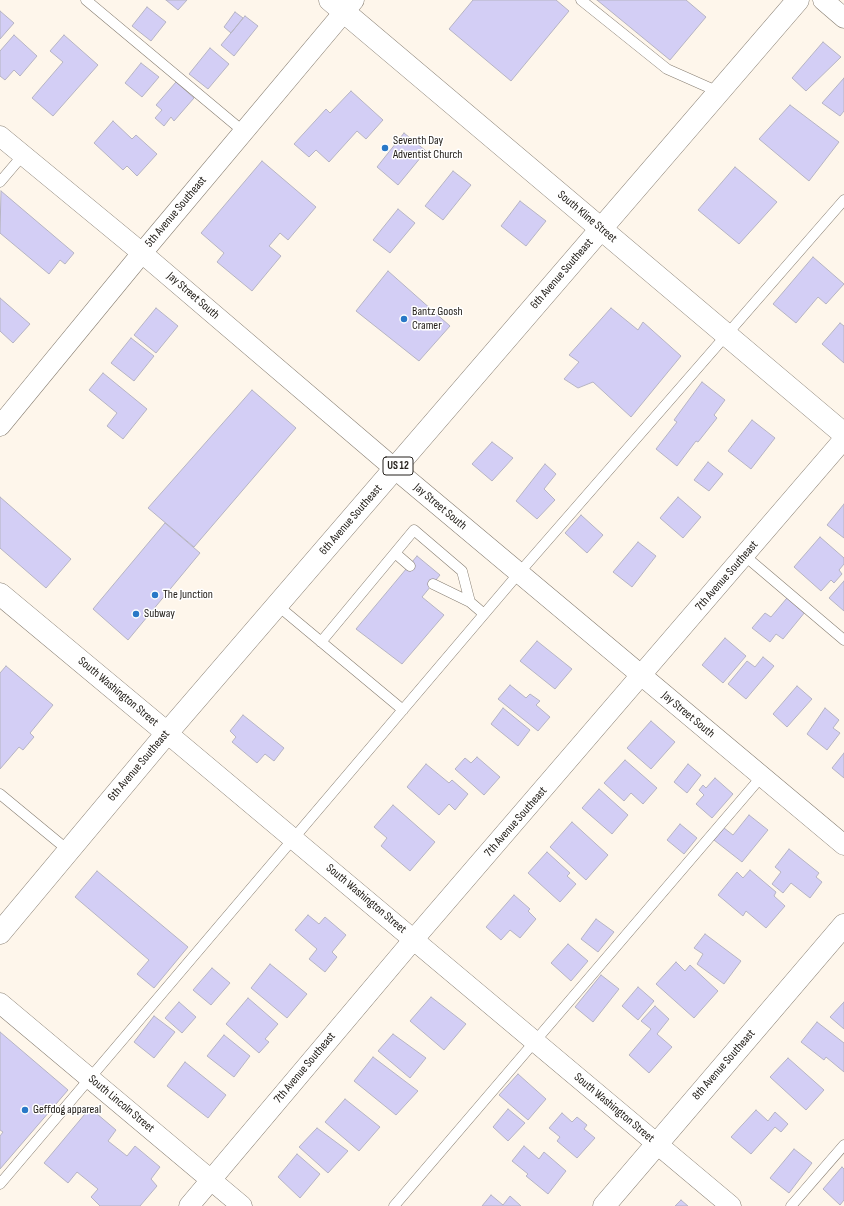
<!DOCTYPE html>
<style>
body{margin:0}
canvas{display:block;background:#fef6eb}
</style>
<canvas width="844" height="1206"></canvas>
<script>
const ctx = document.querySelector('canvas').getContext('2d');
ctx.lineJoin = 'round';
function fill(path, color) { ctx.fillStyle = color; ctx.fill(path, 'evenodd'); }
const shape = rows => new Path2D(rows.map(r => 'M' + r).join(''));
function trace(path, color, width, dash) { ctx.strokeStyle = color; ctx.lineWidth = width; ctx.lineCap = dash ? 'butt' : 'round'; ctx.setLineDash(dash || []); ctx.stroke(path); }
function drawText(font, color, halo, rows, align = 'center') {
  ctx.font = font + ' "Sofia Sans Condensed",sans-serif'; ctx.lineWidth = 3; ctx.setLineDash([]); ctx.textBaseline = 'middle'; ctx.strokeStyle = halo; ctx.fillStyle = color; for (const [text, x, y, turn = 0] of rows) {
    ctx.save(); ctx.translate(x, y); ctx.rotate((+turn || 0) * Math.PI / 180); ctx.textAlign = isNaN(turn) ? turn : align; if (halo) ctx.strokeText(text, 0, 0); ctx.fillText(text, 0, 0); ctx.restore();
  }
}
const building = shape([
 [166,0,187,0,178,10,166,0],
 [473,0,556,0,569,11,511,81,449,29,473,0],
 [597,0,686,0,706,17,670,60,597,0],
 [147,7,166,22,151,41,132,26,147,7],
 [0,11,14,23,0,39,0,11],
 [235,12,243,18,231,33,224,27,235,12],
 [245,16,258,26,234,56,221,45,245,16],
 [14,35,37,56,20,76,14,70,5,80,0,76,0,51,14,35],
 [64,35,98,65,53,116,32,98,63,62,50,51,64,35],
 [823,42,841,57,806,91,792,78,823,42],
 [210,48,229,64,208,89,189,74,210,48],
 [141,63,159,77,142,97,125,83,141,63],
 [844,78,844,111,840,116,822,103,844,78],
 [176,82,194,98,174,121,171,117,164,126,155,118,162,110,156,105,176,82],
 [351,91,383,120,366,139,357,131,329,162,316,150,309,157,294,144,326,109,330,113,351,91],
 [790,105,839,142,809,181,759,139,790,105],
 [113,121,132,139,136,135,157,154,137,176,127,166,123,170,94,143,113,121],
 [404,133,426,151,398,185,377,167,404,133],
 [262,161,316,207,288,240,280,233,269,246,281,256,252,291,217,262,224,253,201,233,262,161],
 [735,167,777,202,739,244,698,210,735,167],
 [453,171,471,185,443,220,425,206,453,171],
 [1,191,74,253,65,264,60,260,49,274,0,233,1,191],
 [520,201,546,221,526,246,501,226,520,201],
 [398,209,415,223,390,253,373,240,398,209],
 [813,257,844,284,826,304,818,297,796,323,773,304,813,257],
 [388,271,450,326,419,361,356,311,388,271],
 [0,298,30,324,13,343,0,331,0,298],
 [156,308,178,326,156,353,134,335,156,308],
 [611,308,638,330,643,322,681,356,631,417,593,382,578,388,564,379,579,362,569,355,611,308],
 [840,323,844,326,844,363,822,344,840,323],
 [131,338,154,356,134,381,111,363,131,338],
 [103,373,147,409,123,439,107,426,117,413,89,390,103,373],
 [702,382,725,400,714,415,717,418,698,442,696,441,677,466,656,449,677,422,674,420,702,382],
 [252,390,296,428,194,547,148,508,252,390],
 [752,420,775,438,751,469,728,451,752,420],
 [492,442,513,458,492,481,472,464,492,442],
 [708,462,723,474,709,491,694,480,708,462],
 [545,464,556,474,544,489,555,500,537,519,516,501,545,464],
 [0,497,71,559,46,588,0,548,0,497],
 [678,497,701,517,683,538,660,518,678,497],
 [844,504,844,538,827,525,844,504],
 [581,515,603,535,587,553,565,533,581,515],
 [165,523,200,553,128,640,93,609,165,523],
 [820,537,844,558,844,564,839,570,842,574,834,583,831,580,821,591,794,567,820,537],
 [638,542,656,556,632,587,613,572,638,542],
 [417,556,440,575,422,597,444,615,402,664,356,629,417,556],
 [844,581,844,611,829,598,844,581],
 [787,598,805,612,783,639,776,634,770,642,752,628,765,613,771,617,787,598],
 [725,638,746,656,723,683,702,665,725,638],
 [537,641,572,669,555,689,520,661,537,641],
 [763,657,774,666,746,699,728,684,747,661,755,667,763,657],
 [6,666,53,705,30,733,34,737,23,750,19,747,0,769,0,673,6,666],
 [510,685,526,698,530,694,540,701,536,705,550,717,538,731,498,699,510,685],
 [797,686,812,699,787,727,773,714,797,686],
 [503,708,530,730,518,746,491,724,503,708],
 [825,708,839,720,833,728,840,733,827,750,807,734,825,708],
 [243,715,284,748,274,761,265,754,257,763,232,742,236,737,230,731,243,715],
 [651,721,675,742,651,769,627,748,651,721],
 [844,753,844,778,832,768,844,753],
 [477,757,500,777,484,795,455,769,465,758,471,763,477,757],
 [625,760,657,788,643,804,631,793,624,801,604,783,625,760],
 [426,764,449,783,452,780,468,794,455,810,449,804,439,815,407,787,426,764],
 [688,764,701,775,687,793,674,782,688,764],
 [715,778,733,794,712,818,696,804,704,795,699,790,703,785,706,788,715,778],
 [599,789,628,815,612,834,582,808,599,789],
 [393,805,435,842,410,871,381,846,387,838,374,827,393,805],
 [749,815,768,830,742,862,714,840,724,828,733,835,749,815],
 [572,822,608,855,586,880,550,847,572,822],
 [680,824,697,838,684,854,667,840,680,824],
 [789,849,819,873,816,877,822,882,810,898,791,883,783,893,772,884,781,872,775,867,789,849],
 [547,852,570,873,567,876,576,884,560,902,528,873,547,852],
 [750,870,776,892,774,896,785,906,766,928,746,911,743,916,718,895,737,872,743,878,750,870],
 [97,871,188,947,154,988,137,974,149,960,75,897,97,871],
 [514,895,530,909,528,911,536,919,520,938,510,930,501,940,486,927,514,895],
 [308,915,319,924,325,917,346,935,332,952,337,957,325,972,309,959,317,949,295,930,308,915],
 [596,919,614,932,598,952,581,939,596,919],
 [705,934,741,961,724,984,697,964,703,954,694,948,705,934],
 [568,944,588,961,571,981,551,963,568,944],
 [676,962,685,971,690,965,718,991,694,1018,656,984,676,962],
 [270,964,307,994,287,1018,251,988,270,964],
 [212,968,230,983,211,1005,193,990,212,968],
 [601,975,619,989,593,1022,575,1007,601,975],
 [638,987,654,1001,638,1020,622,1006,638,987],
 [431,997,466,1024,444,1050,410,1021,431,997],
 [248,998,278,1024,265,1039,269,1042,259,1053,226,1024,248,998],
 [179,1002,196,1017,182,1033,165,1018,179,1002],
 [844,1002,844,1029,830,1017,844,1002],
 [655,1006,669,1019,657,1034,672,1047,649,1073,629,1055,651,1029,641,1021,655,1006],
 [154,1016,175,1032,154,1058,134,1042,154,1016],
 [817,1022,844,1043,844,1072,826,1057,824,1060,801,1042,817,1022],
 [0,1032,68,1090,0,1169,0,1136,3,1132,0,1130,0,1032],
 [393,1034,426,1058,410,1078,378,1051,393,1034],
 [224,1035,250,1056,234,1077,207,1056,224,1035],
 [373,1057,418,1091,396,1115,354,1081,373,1057],
 [788,1058,824,1090,806,1110,770,1077,788,1058],
 [185,1062,226,1095,208,1118,167,1086,185,1062],
 [518,1074,546,1099,528,1120,499,1095,518,1074],
 [345,1099,380,1127,359,1151,325,1122,345,1099],
 [90,1108,116,1130,108,1141,127,1156,135,1146,160,1167,151,1179,157,1186,140,1206,100,1206,91,1197,98,1189,77,1172,68,1183,44,1163,90,1108],
 [508,1109,525,1123,508,1141,493,1127,508,1109],
 [756,1110,768,1121,775,1112,788,1124,781,1132,775,1127,751,1154,731,1137,756,1110],
 [562,1113,572,1122,577,1117,587,1125,584,1129,595,1138,577,1158,557,1141,560,1137,549,1128,562,1113],
 [317,1128,348,1151,328,1173,299,1147,317,1128],
 [524,1146,539,1159,544,1152,566,1171,548,1194,526,1176,528,1174,512,1161,524,1146],
 [794,1149,812,1163,789,1193,770,1178,794,1149],
 [297,1154,320,1174,300,1198,278,1177,297,1154],
 [842,1167,844,1169,844,1200,840,1205,823,1189,842,1167],
 [491,1195,503,1205,510,1196,521,1206,482,1206,491,1195],
 [681,1200,688,1206,675,1206,681,1200]
]);
const service = shape([
 [86,0,244,132],
 [581,0,667,69,719,92],
 [0,182,23,155],
 [395,553,410,566],
 [745,556,844,640],
 [433,584,470,602],
 [277,605,403,710],
 [321,642,414,530,462,571,470,602,484,614],
 [0,794,69,851],
 [0,1184,519,573,844,200],
 [394,1206,762,776],
 [791,1206,844,1145]
]);
const minor = shape([
 [823,0,844,18],
 [0,136,142,253,395,469,844,845],
 [0,426,142,253,354,0],
 [167,733,731,1206],
 [0,1003,242,1206],
 [189,1206,414,939,844,439]
]);
const tertiary = shape([
 [330,0,844,434],
 [0,594,167,733],
 [604,1206,844,925]
]);
const trunk = shape([
 [0,933,167,733,798,0]
]);
const markers = [
 [385,148,4,"#2978c7"],
 [404,319,4,"#2978c7"],
 [155,595,4,"#2978c7"],
 [136,614,4,"#2978c7"],
 [25,1110,4,"#2978c7"]
];
const shields = [
 [398,466,30]
];
const shieldNames = [
 ["US 12",398,466]
];
const poiNames = [
 ["Seventh Day",393,141],
 ["Adventist Church",393,155],
 ["Bantz Goosh",412,312],
 ["Cramer",412,326],
 ["The Junction",163,595],
 ["Subway",144,614],
 ["Geffdog appareal",33,1110]
];
const streetNames = [
 ["5th Avenue Southeast",176,212,-50],
 ["South Kline Street",587,217,40],
 ["6th Avenue Southeast",562,274,-49],
 ["Jay Street South",193,296,41],
 ["Jay Street South",440,507,40],
 ["6th Avenue Southeast",351,520,-49],
 ["7th Avenue Southeast",727,576,-49],
 ["South Washington Street",118,692,40],
 ["Jay Street South",688,715,40],
 ["6th Avenue Southeast",139,766,-50],
 ["7th Avenue Southeast",516,822,-49],
 ["South Washington Street",366,899,40],
 ["8th Avenue Southeast",724,1065,-49],
 ["7th Avenue Southeast",305,1068,-50],
 ["South Lincoln Street",121,1104,40],
 ["South Washington Street",614,1108,40]
];
fill(building, '#d3cef5');
trace(building, '#b6b4c3', 1);
trace(service, '#867d71', 11);
trace(minor, '#867d71', 21);
trace(tertiary, '#867d71', 23);
trace(trunk, '#867d71', 23);
trace(service, '#fff', 10);
trace(minor, '#fff', 20);
trace(tertiary, '#fff', 22);
trace(trunk, '#fff', 22);
for (const [x, y, r, color] of markers) { const dot = new Path2D(); dot.arc(x, y, r, 0, 2 * Math.PI); ctx.fillStyle = color; ctx.fill(dot); trace(dot, '#fff', 1.5); }
for (const [x, y, w] of shields) { const box = new Path2D(); box.roundRect(x - w / 2, y - 9, w, 18, 3); ctx.fillStyle = '#fff'; ctx.fill(box); trace(box, '#25211c', 1); }
drawText('bold 11px', '#25211c', null, shieldNames);
drawText('12px', '#25211c', '#fff', poiNames, 'left');
drawText('12px', '#25211c', '#fff', streetNames);
</script>
